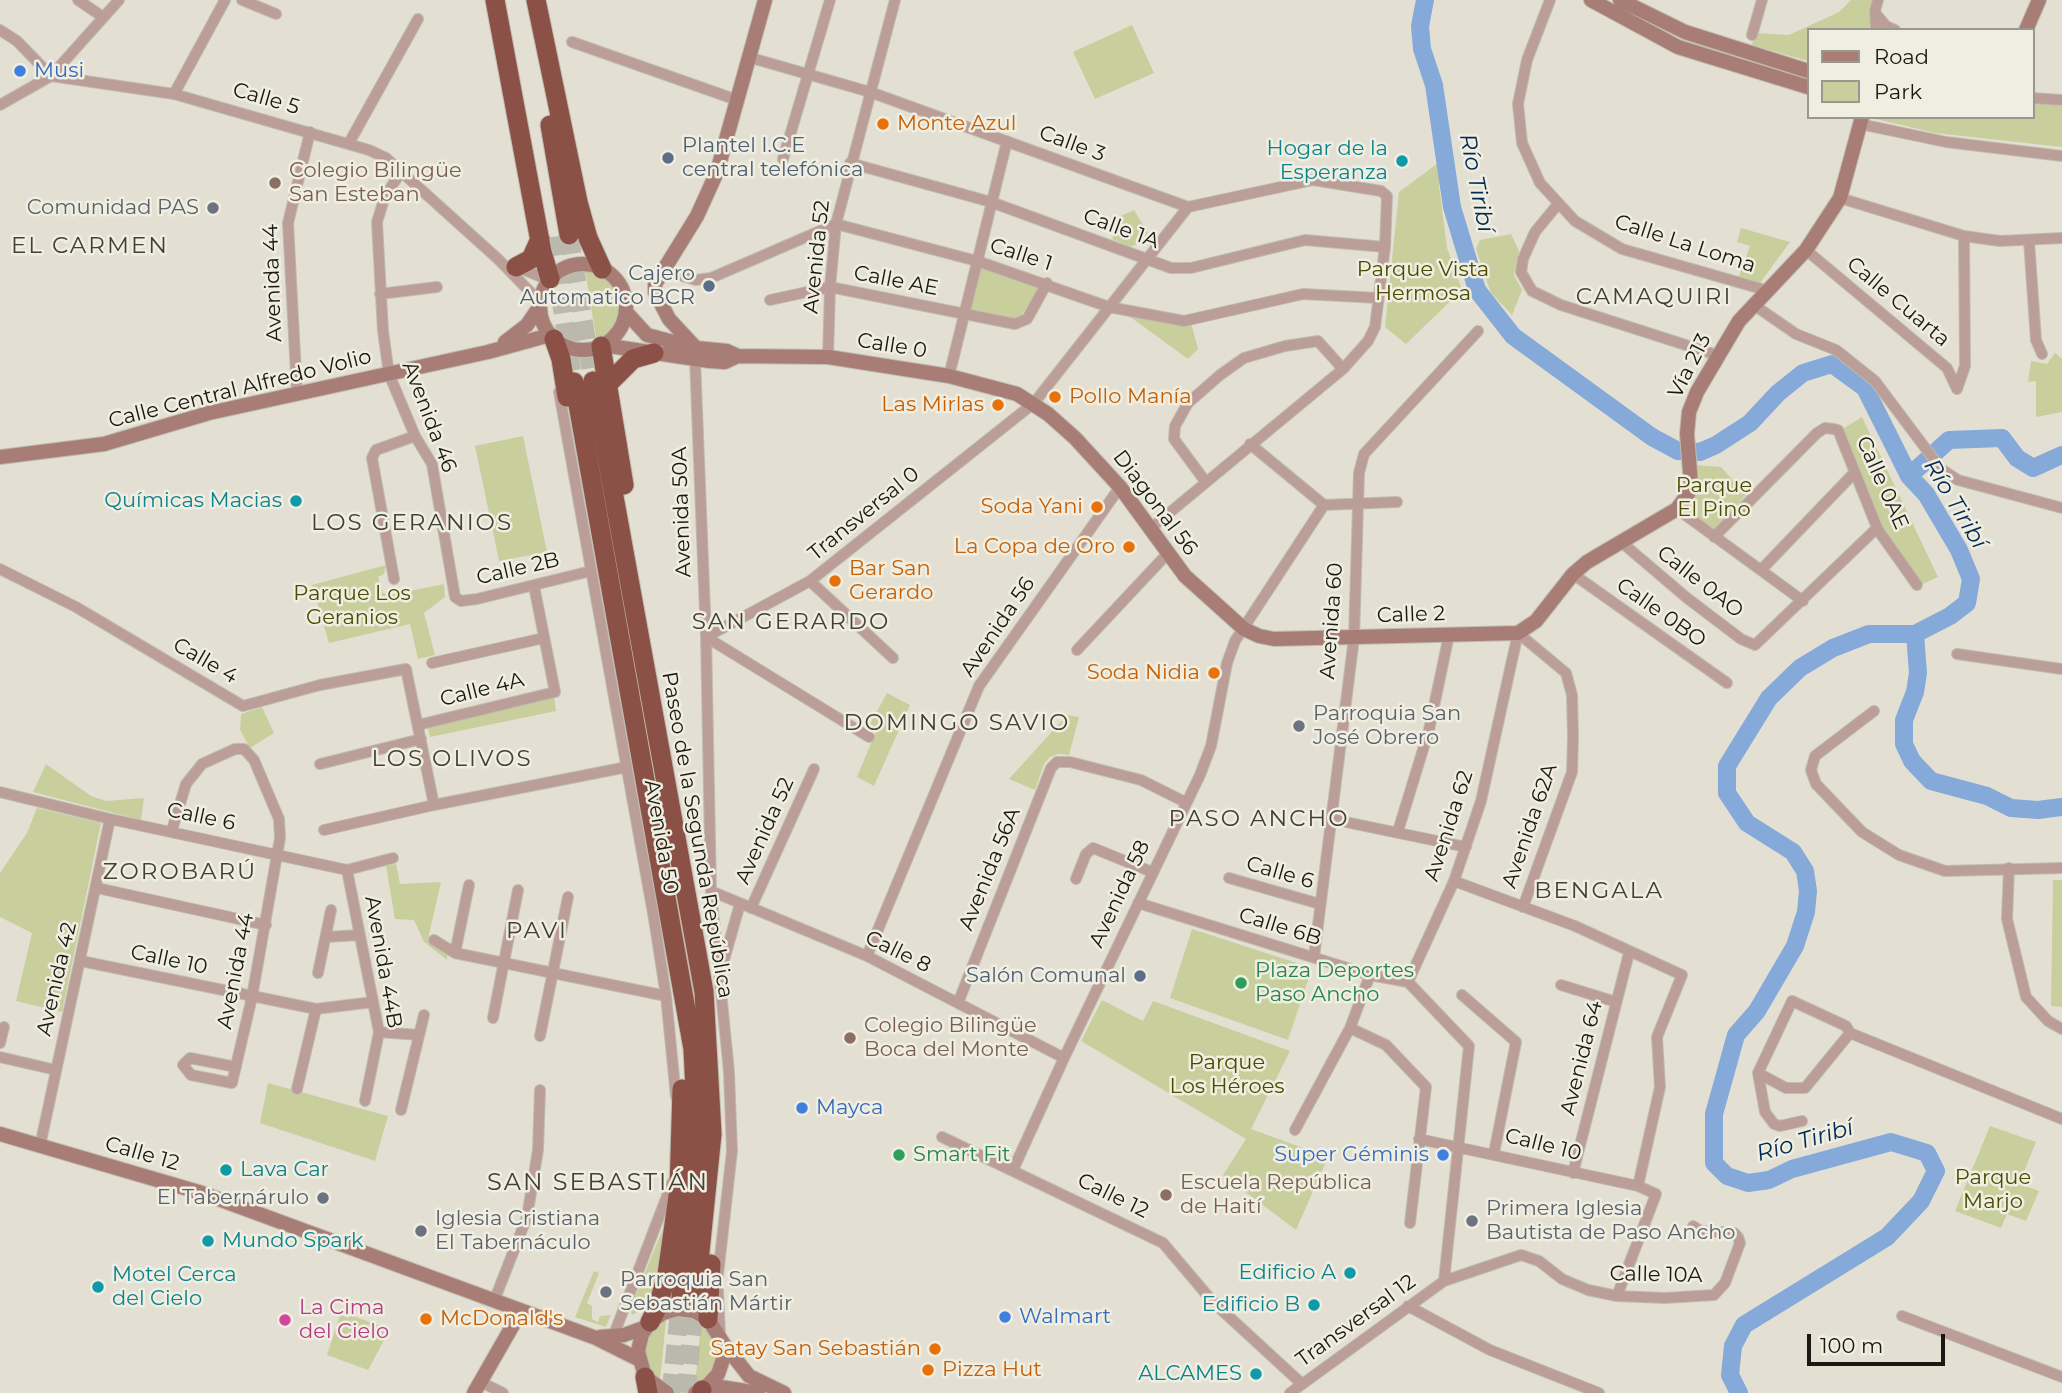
<!DOCTYPE html>
<meta charset="utf-8">
<style>
body{margin:0}
#map{position:relative;width:2062px;height:1393px;overflow:hidden;background:#e3e0d3;font-family:Montserrat,sans-serif}
canvas{display:block}
.legend{position:absolute;left:1807px;top:28px;width:228px;height:91px;box-sizing:border-box;background:#f0eee0;border:2px solid #9a988e;margin:0;padding:9px 12px;list-style:none;font-size:21px;color:#191813}
.legend li{display:flex;align-items:center;gap:14px;height:35px}
.legend b{width:35px;border:2px solid #9a988e}
.scale{position:absolute;left:1807px;top:1334px;width:138px;height:32px;box-sizing:border-box;border:4px solid #191813;border-top:0;padding-left:9px;font-size:21px;line-height:24px;white-space:nowrap;color:#191813;-webkit-text-stroke:5px #f0eee0;paint-order:stroke}
</style>
<div id="map">
<canvas width="2062" height="1393"></canvas>
<ul class="legend">
<li><b style="height:9px;background:#a87d75"></b>Road</li>
<li><b style="height:19px;background:#c9ce9d"></b>Park</li>
</ul>
<div class="scale">100 m</div>
</div>
<script>
const ctx = document.querySelector('canvas').getContext('2d');
ctx.lineJoin = 'round';
function fill(path, color) { ctx.fillStyle = color; ctx.fill(path, 'evenodd'); }
const shape = rows => new Path2D(rows.map(r => 'M' + r).join(''));
function trace(path, color, width, dash) { ctx.strokeStyle = color; ctx.lineWidth = width; ctx.lineCap = dash ? 'butt' : 'round'; ctx.setLineDash(dash || []); ctx.stroke(path); }
function drawText(font, color, halo, rows, align = 'center') {
  ctx.font = font + ' Montserrat,sans-serif'; ctx.lineWidth = 5; ctx.setLineDash([]); ctx.textBaseline = 'middle'; ctx.strokeStyle = halo; ctx.fillStyle = color; for (const [text, x, y, turn = 0] of rows) {
    ctx.save(); ctx.translate(x, y); ctx.rotate((+turn || 0) * Math.PI / 180); ctx.textAlign = isNaN(turn) ? turn : align; if (halo) ctx.strokeText(text, 0, 0); ctx.fillText(text, 0, 0); ctx.restore();
  }
}
const green = shape([
 [1851,0,1875,0,1869,30,1808,30,1808,61,1752,45,1755,33,1789,35,1839,12],
 [1132,25,1154,73,1095,99,1073,52],
 [2032,102,2062,106,2062,147,1935,133,1872,118,2032,117],
 [1441,161,1439,186,1447,248,1462,290,1406,344,1385,327,1399,192],
 [1134,210,1148,233,1139,243,1130,247,1112,239,1121,216],
 [1741,228,1790,242,1760,283,1739,276,1750,246,1737,242],
 [1511,234,1519,251,1514,275,1522,290,1512,315,1491,293,1476,249,1480,240],
 [981,264,1042,286,1017,321,968,311],
 [585,270,605,276,615,287,622,302,622,313,615,330,597,343],
 [1128,312,1172,325,1191,323,1198,349,1188,359,1129,316],
 [2055,353,2062,359,2062,412,2036,417,2036,381,2028,382,2031,361,2047,364],
 [1862,417,1938,577,1920,585,1880,528,1841,430],
 [523,436,547,552,499,561,475,446],
 [1696,465,1721,467,1746,495,1714,530,1683,507,1699,477],
 [386,565,384,574,378,577,383,593,390,595,444,584,445,597,424,613,435,655,418,659,410,624,329,643,312,585],
 [887,693,910,705,874,786,857,777,877,729,870,724],
 [554,697,556,711,430,737,427,723],
 [262,707,274,733,250,748,240,730,241,714],
 [1067,715,1079,717,1069,755,1059,754,1050,757,1044,764,1035,790,1009,779],
 [46,764,91,796,106,801,144,798,141,820,33,792],
 [37,808,101,823,62,1012,16,1001,32,933,0,917,0,873,27,833],
 [396,864,400,884,441,882,428,939,437,947,448,949,447,960,424,942,414,920,395,919,386,866],
 [2053,880,2062,880,2062,1007,2051,1006],
 [1192,929,1312,968,1288,1040,1170,998],
 [1102,1000,1143,1021,1153,1001,1290,1051,1251,1129,1328,1157,1296,1230,1223,1175,1246,1139,1081,1041],
 [268,1083,388,1116,375,1161,260,1123],
 [1990,1126,2036,1142,2019,1184,2039,1191,2026,1221,2007,1214,2001,1228,1955,1211],
 [671,1209,663,1278,641,1310,632,1315,630,1309],
 [594,1271,599,1273,587,1303,592,1306,592,1319,598,1322,600,1316,611,1315,606,1327,575,1317],
 [340,1315,349,1318,350,1315,390,1329,368,1370,327,1355],
 [666,1320,660,1381,652,1376,645,1351,649,1333,660,1322],
 [701,1323,708,1327,719,1349,711,1374,695,1386]
]);
const river = shape([
 [1425,0,1420,26,1422,49,1434,85,1452,207,1477,290,1513,336,1652,437,1678,451,1700,452,1716,445,1750,423,1778,393,1803,373,1832,364,1865,388,1909,476,1926,494,1959,550,1971,579,1967,603,1950,616,1915,634,1869,634,1833,648,1800,668,1769,698,1727,766,1727,793,1747,823,1793,852,1805,871,1808,891,1806,912,1795,946,1757,1011,1736,1035,1714,1114,1714,1163,1727,1176,1748,1183,1769,1180,1792,1169,1891,1142,1927,1153,1936,1171,1921,1201,1887,1237,1744,1325,1733,1346,1730,1375,1739,1393],
 [1909,476,1949,440,2002,438,2017,458,2033,468,2062,455],
 [1915,634,1918,673,1915,692,1904,720,1904,744,1912,761,1931,781,1987,796,2011,808,2038,810,2062,807]
]);
const highwayTunnel = shape([
 [569,235,593,381],
 [552,237,572,374],
 [671,1393,681,1297],
 [686,1393,695,1300]
]);
const street = shape([
 [78,0,103,17],
 [242,0,276,14],
 [1550,0,1527,60,1518,104,1522,143,1540,183,1575,221,1622,249,1769,291],
 [1876,14,1886,26,1895,30],
 [0,30,17,41,51,76,174,94,369,150,386,158,498,259,540,302],
 [1876,30,1875,11,1878,0],
 [1752,35,1762,0],
 [572,42,737,100],
 [748,57,870,92,1188,207,1313,180,1381,191,1387,196,1385,247,1375,327,1368,341,1343,369,1151,528],
 [174,94,225,0],
 [2032,98,2062,100],
 [0,105,51,76,119,0],
 [1860,124,1946,142,2062,156],
 [349,143,418,19],
 [783,159,830,0],
 [850,163,991,202,1171,268,1191,268,1305,240,1385,247],
 [401,172,385,196,377,222,383,331,389,374,415,436,432,464,455,597,461,601,477,599,591,571],
 [1840,198,1964,236,2000,241,2062,238],
 [1558,204,1535,232,1523,259,1521,272,1532,291,1561,305,1717,355],
 [2029,241,2036,340,2042,354],
 [1806,250,1947,368,1957,389],
 [517,267,549,280],
 [662,270,696,280,711,278,836,224,977,261,1109,307,1184,321,1303,294,1378,298],
 [380,294,437,287],
 [770,300,830,287,1015,324,1027,319,1047,283],
 [1754,305,1796,334,1836,350,1875,381,1941,469,1958,480,2062,508],
 [828,357,830,287,836,224,895,0],
 [695,359,706,637,711,891,729,1072,732,1151,718,1275],
 [949,376,1007,141],
 [1957,389,1965,366,1964,236],
 [559,392,654,919,666,996,676,1097],
 [297,393,288,223,310,132],
 [1250,444,1324,505,1397,502],
 [1205,481,1174,439,1175,426,1188,403,1220,375,1244,358,1285,346,1318,341,1343,369],
 [1677,509,1803,601],
 [1714,537,1817,433,1825,428,1834,429,1838,430,1878,530,1917,585],
 [1620,541,1687,598,1741,639,1755,645,1877,528],
 [0,569,76,607,243,706,320,685,406,669,434,805],
 [1761,570,1855,472],
 [1573,574,1727,683],
 [394,579,372,458,376,450,415,436],
 [810,581,893,658],
 [706,637,810,581,1034,403,1188,207],
 [706,637,869,737],
 [1077,650,1168,553],
 [1957,654,2062,669],
 [432,663,544,638],
 [1874,711,1815,756,1811,770,1816,784,1862,832,1899,855,1945,871,2062,868],
 [418,725,555,692,534,586],
 [320,764,421,739],
 [0,792,110,819,347,870,393,858],
 [1331,819,1466,847],
 [172,830,186,784,202,764,235,749,244,749,254,760,279,819,280,838,252,997,232,1083,191,1075,183,1065,190,1058,236,1067],
 [324,830,434,805,627,767],
 [1398,831,1429,730,1449,635],
 [2009,868,2007,919,2026,997,2048,1021,2062,1029],
 [347,870,379,1032,365,1101],
 [1229,878,1320,904],
 [1076,879,1086,854,1093,848,1152,872],
 [1454,881,1575,926,1682,975,1657,1037,1660,1087,1638,1186],
 [97,888,266,925],
 [711,891,867,956,1064,1058],
 [1138,903,1370,975,1408,982,1469,1046,1444,1281],
 [751,908,814,769],
 [326,937,360,935],
 [434,940,455,953,666,996],
 [455,953,469,885],
 [867,956,979,686,1120,487],
 [1314,957,1354,638,1359,473,1364,454,1478,331],
 [81,961,316,1009,373,1002],
 [318,973,331,910],
 [720,974,740,904],
 [1408,982,1454,881,1481,801,1518,633,1566,673,1572,695,1573,737,1572,772,1523,907],
 [1561,985,1616,1002],
 [1462,995,1516,1042,1494,1153],
 [958,1003,1051,768,1057,762,1070,762,1141,780,1185,802],
 [493,1018,518,890],
 [1350,1028,1386,1045,1426,1087,1410,1223],
 [379,1032,419,1035],
 [1850,1033,1805,1088,1786,1088,1758,1073,1792,1001,1846,1026,1850,1033,2062,1119],
 [540,1036,568,897],
 [0,1043,4,1027],
 [0,1057,56,1070],
 [1758,1073,1765,1112,1774,1124,1780,1126,1802,1121],
 [297,1089,316,1009],
 [401,1110,424,1015],
 [1295,1130,1350,1028,1370,975],
 [942,1137,1163,1243,1213,1302,1302,1384],
 [1419,1139,1638,1186,1656,1194,1617,1296],
 [40,1146,110,819],
 [1013,1170,1064,1058,1200,775,1211,746,1227,663,1235,641,1324,505],
 [1573,1173,1629,953],
 [718,1291,720,1334],
 [494,1301,527,1217,538,1150,540,1090],
 [1408,1306,1490,1350,1599,1393],
 [1902,1316,2062,1377],
 [613,1337,672,1183],
 [481,1382,503,1393],
 [1290,1393,1444,1281,1521,1255,1539,1261,1562,1279,1588,1290,1617,1296,1665,1298,1714,1295,1725,1283,1740,1243,1738,1237,1734,1233,1701,1231,1693,1226]
]);
const secondary = shape([
 [1591,0,1678,47,1808,87],
 [1620,0,1685,32,1808,71],
 [2026,30,2039,0],
 '540 307a43 43 0 1 1 86 0a43 43 0 1 1-86 0Z',
 [626,312,647,335,696,348,727,351,738,356,828,357,949,376,1017,394,1048,414,1075,438,1120,487,1185,576,1244,629,1259,636,1274,639,1518,633,1536,621,1573,574,1587,562,1677,509,1688,494,1691,484,1687,434,1689,412,1697,392,1739,321,1806,250,1840,198,1862,117],
 [505,342,527,325,540,306],
 [603,345,709,361,725,362,738,356],
 [695,347,669,319,655,292,655,284,697,216,717,172,765,0],
 [0,457,104,444,209,413,488,352,550,335],
 [0,1134,202,1193,596,1338,638,1359],
 [600,1337,624,1335,646,1327],
 [723,1343,749,1376,784,1393],
 [708,1385,758,1393],
 [474,1393,521,1311],
 [667,1393,645,1377,638,1351,642,1334,650,1322,663,1313,678,1309,694,1311,708,1319,723,1343,723,1359,718,1374,708,1385,695,1393]
]);
const highway = shape([
 [495,0,542,252,550,279],
 [536,0,578,202,588,238,602,269],
 [550,125,569,235],
 [516,267,531,259,540,239],
 [554,339,561,359,567,397],
 [601,346,624,485],
 [593,381,704,992,712,1134,695,1300],
 [574,382,693,1049,697,1132,681,1297],
 [609,383,633,359,654,353],
 [708,1319,711,1264],
 [650,1322,658,1306,667,1274,679,1189,682,1089],
 [645,1377,648,1393],
 [701,1393,702,1390]
]);
const markers = [
 [20,71,7,"#3f7fe0"],
 [883,124,7,"#e8710a"],
 [668,158,7,"#5c6f8a"],
 [1402,161,7,"#0f9aa8"],
 [275,183,7,"#8d6e63"],
 [213,208,7,"#6b7280"],
 [709,286,7,"#5c6f8a"],
 [1055,397,7,"#e8710a"],
 [998,405,7,"#e8710a"],
 [296,501,7,"#0f9aa8"],
 [1097,507,7,"#e8710a"],
 [1129,547,7,"#e8710a"],
 [835,581,7,"#e8710a"],
 [1214,673,7,"#e8710a"],
 [1299,726,7,"#6b7280"],
 [1140,976,7,"#5c6f8a"],
 [1241,983,7,"#2e9e5b"],
 [850,1038,7,"#8d6e63"],
 [802,1108,7,"#3f7fe0"],
 [899,1155,7,"#2e9e5b"],
 [1443,1155,7,"#3f7fe0"],
 [226,1170,7,"#0f9aa8"],
 [1166,1195,7,"#8d6e63"],
 [323,1198,7,"#6b7280"],
 [1472,1221,7,"#6b7280"],
 [421,1231,7,"#6b7280"],
 [208,1241,7,"#0f9aa8"],
 [1350,1273,7,"#0f9aa8"],
 [98,1287,7,"#0f9aa8"],
 [606,1292,7,"#6b7280"],
 [1314,1305,7,"#0f9aa8"],
 [1005,1317,7,"#3f7fe0"],
 [426,1319,7,"#e8710a"],
 [285,1320,7,"#d1479c"],
 [935,1349,7,"#e8710a"],
 [928,1370,7,"#e8710a"],
 [1256,1374,7,"#0f9aa8"]
];
const shopNames = [
 ["Musi",34,71],
 ["Mayca",816,1108],
 ["Super Géminis",1429,1155,"right"],
 ["Walmart",1019,1317]
];
const streetNames = [
 ["Calle 5",266,99,16],
 ["Calle 3",1072,144,20],
 ["Calle 1A",1121,229,20],
 ["Calle La Loma",1685,244,18],
 ["Calle 1",1021,255,18],
 ["Avenida 52",817,257,-84],
 ["Calle AE",896,281,11],
 ["Avenida 44",273,283,-92],
 ["Calle Cuarta",1898,302,40],
 ["Calle 0",892,346,9],
 ["Vía 213",1690,366,-63],
 ["Calle Central Alfredo Volio",240,389,-14],
 ["Avenida 46",429,417,69],
 ["Calle 0AE",1882,483,66],
 ["Diagonal 56",1155,503,53],
 ["Avenida 50A",682,512,-92],
 ["Transversal 0",864,514,-39],
 ["Calle 2B",518,569,-13],
 ["Calle 0AO",1700,582,38],
 ["Calle 0BO",1661,613,35],
 ["Calle 2",1411,615,-2],
 ["Avenida 60",1332,621,-86],
 ["Avenida 56",998,627,-56],
 ["Calle 4",205,661,30],
 ["Calle 4A",482,690,-14],
 ["Calle 6",201,817,12],
 ["Avenida 62",1449,826,-72],
 ["Avenida 62A",1530,826,-71],
 ["Avenida 52",765,831,-66],
 ["Paseo de la Segunda República",697,835,80],
 ["Avenida 50",661,837,80],
 ["Avenida 56A",990,869,-68],
 ["Calle 6",1280,873,16],
 ["Avenida 58",1120,894,-65],
 ["Calle 6B",1280,927,17],
 ["Calle 8",898,952,26],
 ["Calle 10",169,960,12],
 ["Avenida 44B",383,962,80],
 ["Avenida 44",236,971,-79],
 ["Avenida 42",57,979,-77],
 ["Avenida 64",1582,1058,-76],
 ["Calle 10",1543,1145,14],
 ["Calle 12",142,1154,16],
 ["Calle 12",1113,1196,26],
 ["Calle 10A",1656,1275,1],
 ["Transversal 12",1356,1321,-36]
];
const foodNames = [
 ["Monte Azul",897,124],
 ["Pollo Manía",1069,397],
 ["Las Mirlas",984,405,"right"],
 ["Soda Yani",1083,507,"right"],
 ["La Copa de Oro",1115,547,"right"],
 ["Bar San",849,569],
 ["Gerardo",849,593],
 ["Soda Nidia",1200,673,"right"],
 ["McDonald's",440,1319],
 ["Satay San Sebastián",921,1349,"right"],
 ["Pizza Hut",942,1370]
];
const serviceNames = [
 ["Plantel I.C.E",682,146,"left"],
 ["central telefónica",682,170,"left"],
 ["Cajero",695,274],
 ["Automatico BCR",695,298],
 ["Salón Comunal",1126,976]
];
const cultureNames = [
 ["Hogar de la",1388,149],
 ["Esperanza",1388,173],
 ["Químicas Macias",282,501],
 ["Lava Car",240,1170,"left"],
 ["Mundo Spark",222,1241,"left"],
 ["Edificio A",1336,1273],
 ["Motel Cerca",112,1275,"left"],
 ["del Cielo",112,1299,"left"],
 ["Edificio B",1300,1305],
 ["ALCAMES",1242,1374]
];
const educationNames = [
 ["Colegio Bilingüe",289,171],
 ["San Esteban",289,195],
 ["Colegio Bilingüe",864,1026],
 ["Boca del Monte",864,1050],
 ["Escuela República",1180,1183],
 ["de Haití",1180,1207]
];
const worshipNames = [
 ["Comunidad PAS",199,208,"right"],
 ["Parroquia San",1313,714],
 ["José Obrero",1313,738],
 ["El Tabernárulo",309,1198,"right"],
 ["Primera Iglesia",1486,1209],
 ["Bautista de Paso Ancho",1486,1233],
 ["Iglesia Cristiana",435,1219],
 ["El Tabernáculo",435,1243],
 ["Parroquia San",620,1280],
 ["Sebastián Mártir",620,1304]
];
const parkNames = [
 ["Parque Vista",1423,270],
 ["Hermosa",1423,294],
 ["Parque",1714,486],
 ["El Pino",1714,510],
 ["Parque Los",352,594],
 ["Geranios",352,618],
 ["Parque",1227,1063],
 ["Los Héroes",1227,1087],
 ["Parque",1993,1178],
 ["Marjo",1993,1202]
];
const leisureNames = [
 ["Plaza Deportes",1255,971],
 ["Paso Ancho",1255,995],
 ["Smart Fit",913,1155]
];
const hotelNames = [
 ["La Cima",299,1308],
 ["del Cielo",299,1332]
];
const waterNames = [
 ["Río Tiribí",1476,183,79],
 ["Río Tiribí",1955,504,59],
 ["Río Tiribí",1805,1141,-16]
];
const neighbourhoodNames = [
 ["EL CARMEN",90,246],
 ["CAMAQUIRI",1654,297],
 ["LOS GERANIOS",412,523],
 ["SAN GERARDO",791,622],
 ["DOMINGO SAVIO",957,723],
 ["LOS OLIVOS",452,759],
 ["PASO ANCHO",1259,819],
 ["ZOROBARÚ",180,872],
 ["BENGALA",1599,891],
 ["PAVI",537,931]
];
const quarterNames = [
 ["SAN SEBASTIÁN",598,1183]
];
fill(green, '#c9ce9d');
trace(river, '#85aada', 18);
trace(highwayTunnel, '#bbb8ad', 19, [19, 10]);
trace(street, '#bfbcb0', 12);
trace(secondary, '#bfbcb0', 16);
trace(highway, '#bfbcb0', 21);
trace(street, '#bb9e98', 10);
trace(secondary, '#a87d75', 14);
trace(highway, '#8b5146', 19);
for (const [x, y, r, color] of markers) { const dot = new Path2D(); dot.arc(x, y, r, 0, 2 * Math.PI); ctx.fillStyle = color; ctx.fill(dot); trace(dot, '#f0eee0', 2.5); }
drawText('21px', '#366cbe', '#f0eee0', shopNames, 'left');
drawText('21px', '#191813', '#f0eee0', streetNames);
drawText('21px', '#c56008', '#f0eee0', foodNames, 'left');
drawText('21px', '#4e5e75', '#f0eee0', serviceNames, 'right');
drawText('21px', '#0d838f', '#f0eee0', cultureNames, 'right');
drawText('21px', '#785e54', '#f0eee0', educationNames, 'left');
drawText('21px', '#5b616d', '#f0eee0', worshipNames, 'left');
drawText('21px', '#494c02', '#f0eee0', parkNames);
drawText('21px', '#27864d', '#f0eee0', leisureNames, 'left');
drawText('21px', '#b23c85', '#f0eee0', hotelNames, 'left');
drawText('italic 23px', '#022953', '#f0eee0', waterNames);
ctx.letterSpacing = '2px';
drawText('23px', '#434136', '#f0eee0', neighbourhoodNames);
ctx.letterSpacing = '0px';
ctx.letterSpacing = '2px';
drawText('24px', '#434136', '#f0eee0', quarterNames);
ctx.letterSpacing = '0px';
</script>
